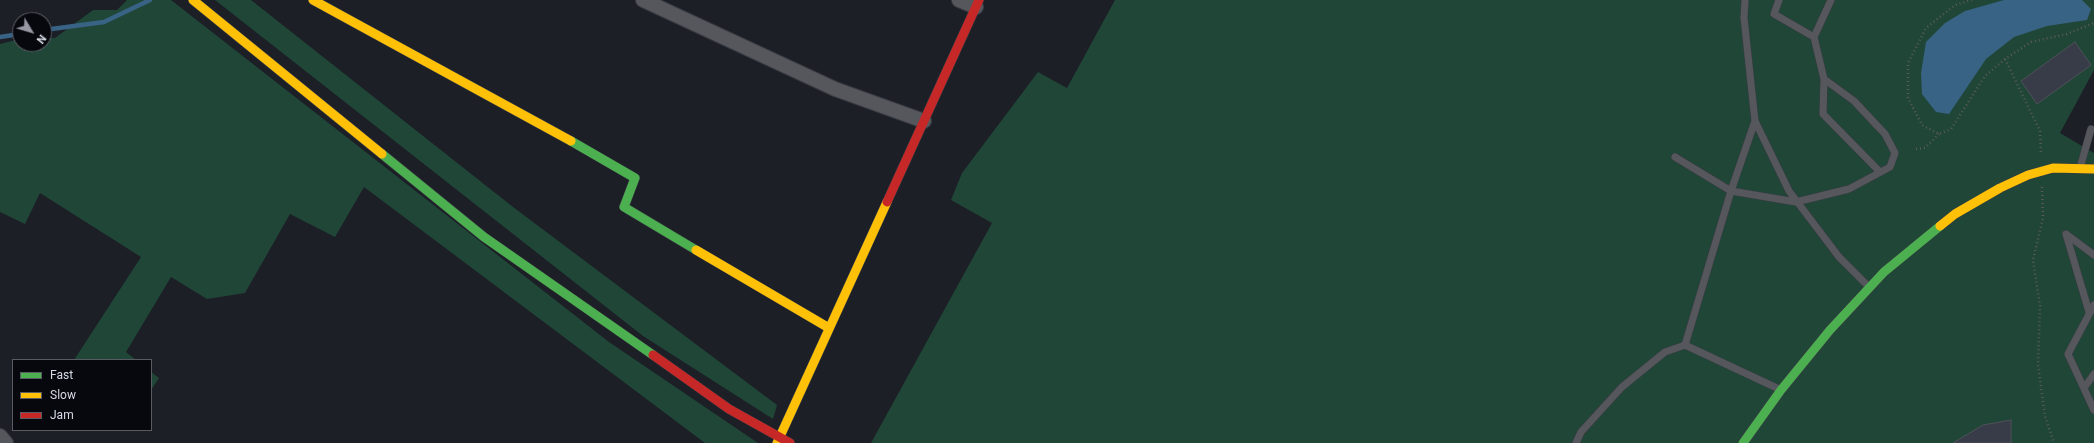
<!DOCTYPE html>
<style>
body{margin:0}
#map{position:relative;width:2094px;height:443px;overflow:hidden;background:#1c1f26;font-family:Roboto,sans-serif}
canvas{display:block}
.legend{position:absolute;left:12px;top:359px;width:140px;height:72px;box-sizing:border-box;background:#06080d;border:1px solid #5a5c63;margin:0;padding:5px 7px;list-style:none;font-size:12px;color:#d7dbe5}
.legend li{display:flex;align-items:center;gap:8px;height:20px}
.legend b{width:20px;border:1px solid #5a5c63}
.north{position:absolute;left:12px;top:12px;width:40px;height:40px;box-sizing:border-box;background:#06080d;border:1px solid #5a5c63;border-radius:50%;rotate:128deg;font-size:11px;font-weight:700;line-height:16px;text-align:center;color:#d7dbe5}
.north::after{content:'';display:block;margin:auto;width:14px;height:18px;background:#9699a2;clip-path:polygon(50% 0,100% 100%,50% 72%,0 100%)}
</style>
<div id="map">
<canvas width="2094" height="443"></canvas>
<ul class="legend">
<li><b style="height:5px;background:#4caf50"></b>Fast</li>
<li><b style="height:5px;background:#ffc107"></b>Slow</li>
<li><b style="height:5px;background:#c62828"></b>Jam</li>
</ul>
<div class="north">N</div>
</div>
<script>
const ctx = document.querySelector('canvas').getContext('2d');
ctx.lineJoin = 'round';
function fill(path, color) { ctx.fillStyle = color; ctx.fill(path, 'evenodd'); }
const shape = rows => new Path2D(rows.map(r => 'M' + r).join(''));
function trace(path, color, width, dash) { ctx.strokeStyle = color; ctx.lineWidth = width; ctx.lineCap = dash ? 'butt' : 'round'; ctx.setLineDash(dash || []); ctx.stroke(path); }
const green = shape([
 [127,0,171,0,609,342,758,443,705,443,364,187,335,237,290,214,245,293,207,299,171,277,126,352,136,360,74,360,141,257,40,193,25,224,0,212,0,44,20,39,20,44,44,44,44,38,55,38,93,10,117,10],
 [215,0,251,0,513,207,777,405,773,419,643,336],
 [1115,0,2094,0,2094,70,2060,133,2094,153,2094,443,871,443,992,223,951,200,962,173,1038,72,1067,88],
 [151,372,159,378,151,390]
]);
const water = shape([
 [2004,0,2082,0,2091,9,2087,20,2047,26,2014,37,1986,59,1949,114,1936,112,1922,94,1921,73,1926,42,1945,23,1965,11]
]);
const stream = shape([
 [44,30,104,22,150,0],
 [0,37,20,34]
]);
const building = shape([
 [2075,42,2091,65,2037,104,2021,81,2075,42],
 [2011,420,2011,443,1953,443,1983,425,2011,420]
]);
const path = shape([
 [1972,0,1955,5,1926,28,1908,63,1908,98,1922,125,1939,134,1951,129,1985,76,2005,59,2031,42,2067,34,2094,23],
 [2005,59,2040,131,2041,154],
 [1916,149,1925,148,1939,134],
 [2042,187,2043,218,2033,260,2040,306,2038,365,2045,416,2054,443]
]);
const lane = shape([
 [1745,0,1744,18,1755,121,1789,191,1839,257,1869,287],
 [1779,0,1774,14,1814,37],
 [1824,79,1823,114,1880,172],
 [1675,157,1731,191,1796,202,1849,189,1890,167,1895,153,1885,134,1854,101,1824,79,1814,37,1831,0],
 [2080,168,2091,129],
 [2094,305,2068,354,2094,410],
 [2089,312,2066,234,2094,255],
 [1685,345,1731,191,1755,121],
 [2084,388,2094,374],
 [1576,443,1581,432,1622,387,1665,352,1685,345,1779,389]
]);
const street = shape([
 [643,0,835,89,924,121],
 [959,0,976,7],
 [0,436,6,443]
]);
const fast = shape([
 [571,141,635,178,624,207,696,250],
 [382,154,484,237,653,355],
 [1743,443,1781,390,1830,330,1884,272,1940,226]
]);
const slow = shape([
 [193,0,382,154],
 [313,0,571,141],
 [1940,226,1955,214,2000,188,2028,175,2053,168,2094,169],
 [696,250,829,328],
 [777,443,887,202]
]);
const jam = shape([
 [887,202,979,0],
 [653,355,729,409,790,443]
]);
fill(green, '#204637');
fill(water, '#386385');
trace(stream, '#386385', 4.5);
fill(building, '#383c48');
trace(building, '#4e5158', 1);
trace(lane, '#393b42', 8);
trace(street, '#393b42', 16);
trace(fast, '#393b42', 10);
trace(slow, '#393b42', 10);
trace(jam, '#393b42', 10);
trace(path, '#585a5f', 2.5, [1, 3]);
trace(lane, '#55575d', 7);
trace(street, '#55575d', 14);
trace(fast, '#4caf50', 9);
trace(slow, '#ffc107', 9);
trace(jam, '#c62828', 9);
</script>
